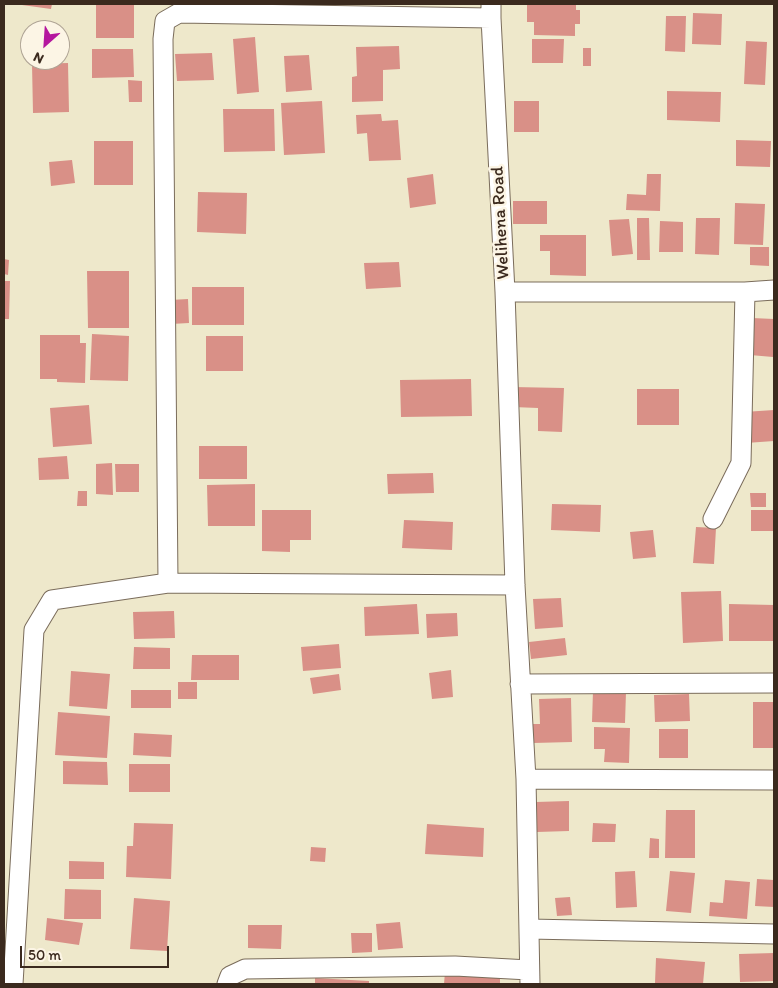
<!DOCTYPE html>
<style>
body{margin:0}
#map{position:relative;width:778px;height:988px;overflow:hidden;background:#eee8cb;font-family:Itim,sans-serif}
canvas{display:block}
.frame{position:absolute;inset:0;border:5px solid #3b2a1e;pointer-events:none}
.north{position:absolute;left:20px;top:20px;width:50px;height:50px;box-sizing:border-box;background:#fcf5e5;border:1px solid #afa495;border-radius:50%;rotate:206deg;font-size:14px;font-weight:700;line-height:20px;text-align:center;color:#3b2a1e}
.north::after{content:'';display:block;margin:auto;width:18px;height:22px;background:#b5179e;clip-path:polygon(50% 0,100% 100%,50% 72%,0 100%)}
.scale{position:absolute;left:20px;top:946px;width:149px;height:22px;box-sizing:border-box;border:2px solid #3b2a1e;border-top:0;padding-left:6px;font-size:15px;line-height:18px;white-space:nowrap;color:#3b2a1e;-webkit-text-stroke:4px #fcf5e5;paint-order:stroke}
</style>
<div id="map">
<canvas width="778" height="988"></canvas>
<div class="frame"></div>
<div class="north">N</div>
<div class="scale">50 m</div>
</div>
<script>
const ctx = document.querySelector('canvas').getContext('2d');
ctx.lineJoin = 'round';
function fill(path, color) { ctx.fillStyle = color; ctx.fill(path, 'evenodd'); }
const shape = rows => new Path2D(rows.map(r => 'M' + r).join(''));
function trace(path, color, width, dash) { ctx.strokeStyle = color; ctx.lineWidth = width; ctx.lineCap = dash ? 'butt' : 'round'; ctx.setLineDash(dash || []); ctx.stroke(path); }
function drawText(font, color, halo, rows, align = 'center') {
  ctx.font = font + ' Itim,sans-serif'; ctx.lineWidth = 5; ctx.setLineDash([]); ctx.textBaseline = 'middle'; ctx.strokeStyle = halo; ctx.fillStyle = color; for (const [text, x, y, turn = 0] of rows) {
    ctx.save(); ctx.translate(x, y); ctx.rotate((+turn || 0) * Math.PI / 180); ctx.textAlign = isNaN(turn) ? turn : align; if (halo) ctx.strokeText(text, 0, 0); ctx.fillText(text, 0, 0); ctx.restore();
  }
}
const building = shape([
 [22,4,52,4,51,9,22,5],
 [96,4,134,4,134,38,96,38],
 [527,4,576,4,576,10,580,10,580,24,575,24,575,36,534,35,534,22,527,22],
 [693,13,722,14,721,45,692,44],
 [666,16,686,16,685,52,665,51],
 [255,37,259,92,237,94,233,39],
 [532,39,564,39,563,63,532,63],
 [746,41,767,42,765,85,744,84],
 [399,46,400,69,383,70,383,101,352,102,352,77,357,76,356,47],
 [583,48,591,48,591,66,583,66],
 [92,49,133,49,134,77,92,78],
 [212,53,214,80,177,81,175,54],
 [309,55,312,90,286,92,284,56],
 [68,63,69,112,33,113,32,64],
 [128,80,142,81,142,102,129,102],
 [667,91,721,92,720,122,667,120],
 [322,101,325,153,284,155,281,103],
 [514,101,539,101,539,132,514,132],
 [223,109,274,109,275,151,224,152],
 [381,114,382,121,398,120,401,160,369,161,367,133,357,134,356,115],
 [736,140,771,141,770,167,736,166],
 [94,141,133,141,133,185,94,185],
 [72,160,75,183,51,186,49,162],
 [433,174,436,204,410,208,407,178],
 [647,174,661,174,660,211,626,210,627,194,646,195],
 [198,192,247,193,246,234,197,232],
 [513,201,547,201,547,224,513,224],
 [735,203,765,204,763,245,734,244],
 [637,218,649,218,650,260,637,260],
 [696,218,720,218,719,255,695,254],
 [629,219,633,254,612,256,609,220],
 [660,221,683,222,683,252,659,252],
 [540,235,586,235,586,276,550,275,550,251,540,251],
 [750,247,769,247,769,266,750,265],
 [4,259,9,260,8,275,4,274],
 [399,262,401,287,366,289,364,263],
 [87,271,129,271,129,328,88,328],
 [4,281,10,281,9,319,4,319],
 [192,287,244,287,244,325,192,325],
 [188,299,189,323,171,324,170,300],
 [752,318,774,319,773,357,750,355],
 [92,334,129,336,128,381,90,380],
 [40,335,80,335,80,343,86,343,85,383,57,382,57,379,40,379],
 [206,336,243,336,243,371,206,371],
 [471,379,472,416,401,417,400,380],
 [513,387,564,388,562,432,538,431,538,408,513,407],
 [637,389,679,389,679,425,637,425],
 [89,405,92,444,53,447,50,408],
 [774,410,774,441,746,443,744,412],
 [199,446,247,446,247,479,199,479],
 [67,456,69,479,39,480,38,458],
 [112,463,113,495,96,494,96,464],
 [115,464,139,464,139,492,116,492],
 [433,473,434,493,388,494,387,474],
 [255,484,255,526,208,526,207,485],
 [78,491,87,491,87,506,77,506],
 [750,493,766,493,766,507,751,507],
 [552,504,601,505,600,532,551,530],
 [262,510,311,510,311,540,290,540,290,552,262,551],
 [751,510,774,510,774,531,751,531],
 [404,520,453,522,452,550,402,548],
 [696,527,716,528,714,564,693,563],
 [653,530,656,557,633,559,630,532],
 [721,591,723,641,683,643,681,592],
 [561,598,563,627,535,629,533,599],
 [417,604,419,634,365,636,364,607],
 [729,604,774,605,774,641,729,641],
 [174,611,175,638,134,639,133,612],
 [457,613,458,636,427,638,426,614],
 [565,638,567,655,531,659,529,642],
 [339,644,341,668,303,671,301,647],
 [134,647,170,648,170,669,133,669],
 [192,655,239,655,239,680,191,680],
 [451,670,453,697,432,699,429,673],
 [71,671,110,674,107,709,69,706],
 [339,674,341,690,313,694,310,678],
 [178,682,197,682,197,699,178,699],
 [131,690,171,690,171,708,131,708],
 [593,691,626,692,625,723,592,722],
 [689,694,690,721,655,722,654,695],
 [571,698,572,742,533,743,533,724,540,724,539,699],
 [753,702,773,702,773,748,753,748],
 [58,712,110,716,107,758,55,755],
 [594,727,630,728,629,763,604,762,605,749,594,749],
 [659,729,688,729,688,758,659,758],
 [134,733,172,735,171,757,133,755],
 [63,761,107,762,108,785,63,784],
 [129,764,170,764,170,792,129,792],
 [569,801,569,831,537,832,536,802],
 [666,810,695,810,695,858,665,858],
 [134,823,173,824,171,879,126,877,127,846,133,846],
 [593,823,616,824,615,842,592,842],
 [427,824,484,828,483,857,425,854],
 [650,838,659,839,659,858,649,858],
 [311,847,326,848,325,862,310,861],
 [69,861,104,862,104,879,69,879],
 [635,871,637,907,616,908,615,872],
 [670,871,695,873,691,913,666,911],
 [757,879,774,880,774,907,755,906],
 [725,880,750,882,747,919,709,916,710,902,723,903],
 [65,889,101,890,101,919,64,919],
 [570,897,572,915,557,916,555,898],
 [134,898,170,901,167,951,130,949],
 [47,918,83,923,79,945,45,940],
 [400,922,403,948,378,950,376,924],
 [248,925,282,925,281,949,248,948],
 [351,933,372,933,372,952,352,953],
 [774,953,774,981,740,982,739,954],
 [656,958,705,962,703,984,655,983],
 [445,972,500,975,500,984,444,984],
 [315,978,369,981,369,984,315,984]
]);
const street = shape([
 [491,4,491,18,505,292,745,292,774,290],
 [505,292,515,585,526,779,530,984],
 [713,519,741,463,745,292],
 [168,583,163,39,165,21,179,13,491,18],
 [520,684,774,683],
 [526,779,774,780],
 [529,929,774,934],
 [13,984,34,630,52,600,168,583,515,585],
 [227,984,230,976,245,969,455,966,529,970]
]);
const streetNames = [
 ["Welihena Road",501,223,-93]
];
fill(building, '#d99087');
trace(street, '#7a6c5b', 21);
trace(street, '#fff', 19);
drawText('18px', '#3b2a1e', '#fcf5e5', streetNames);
</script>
